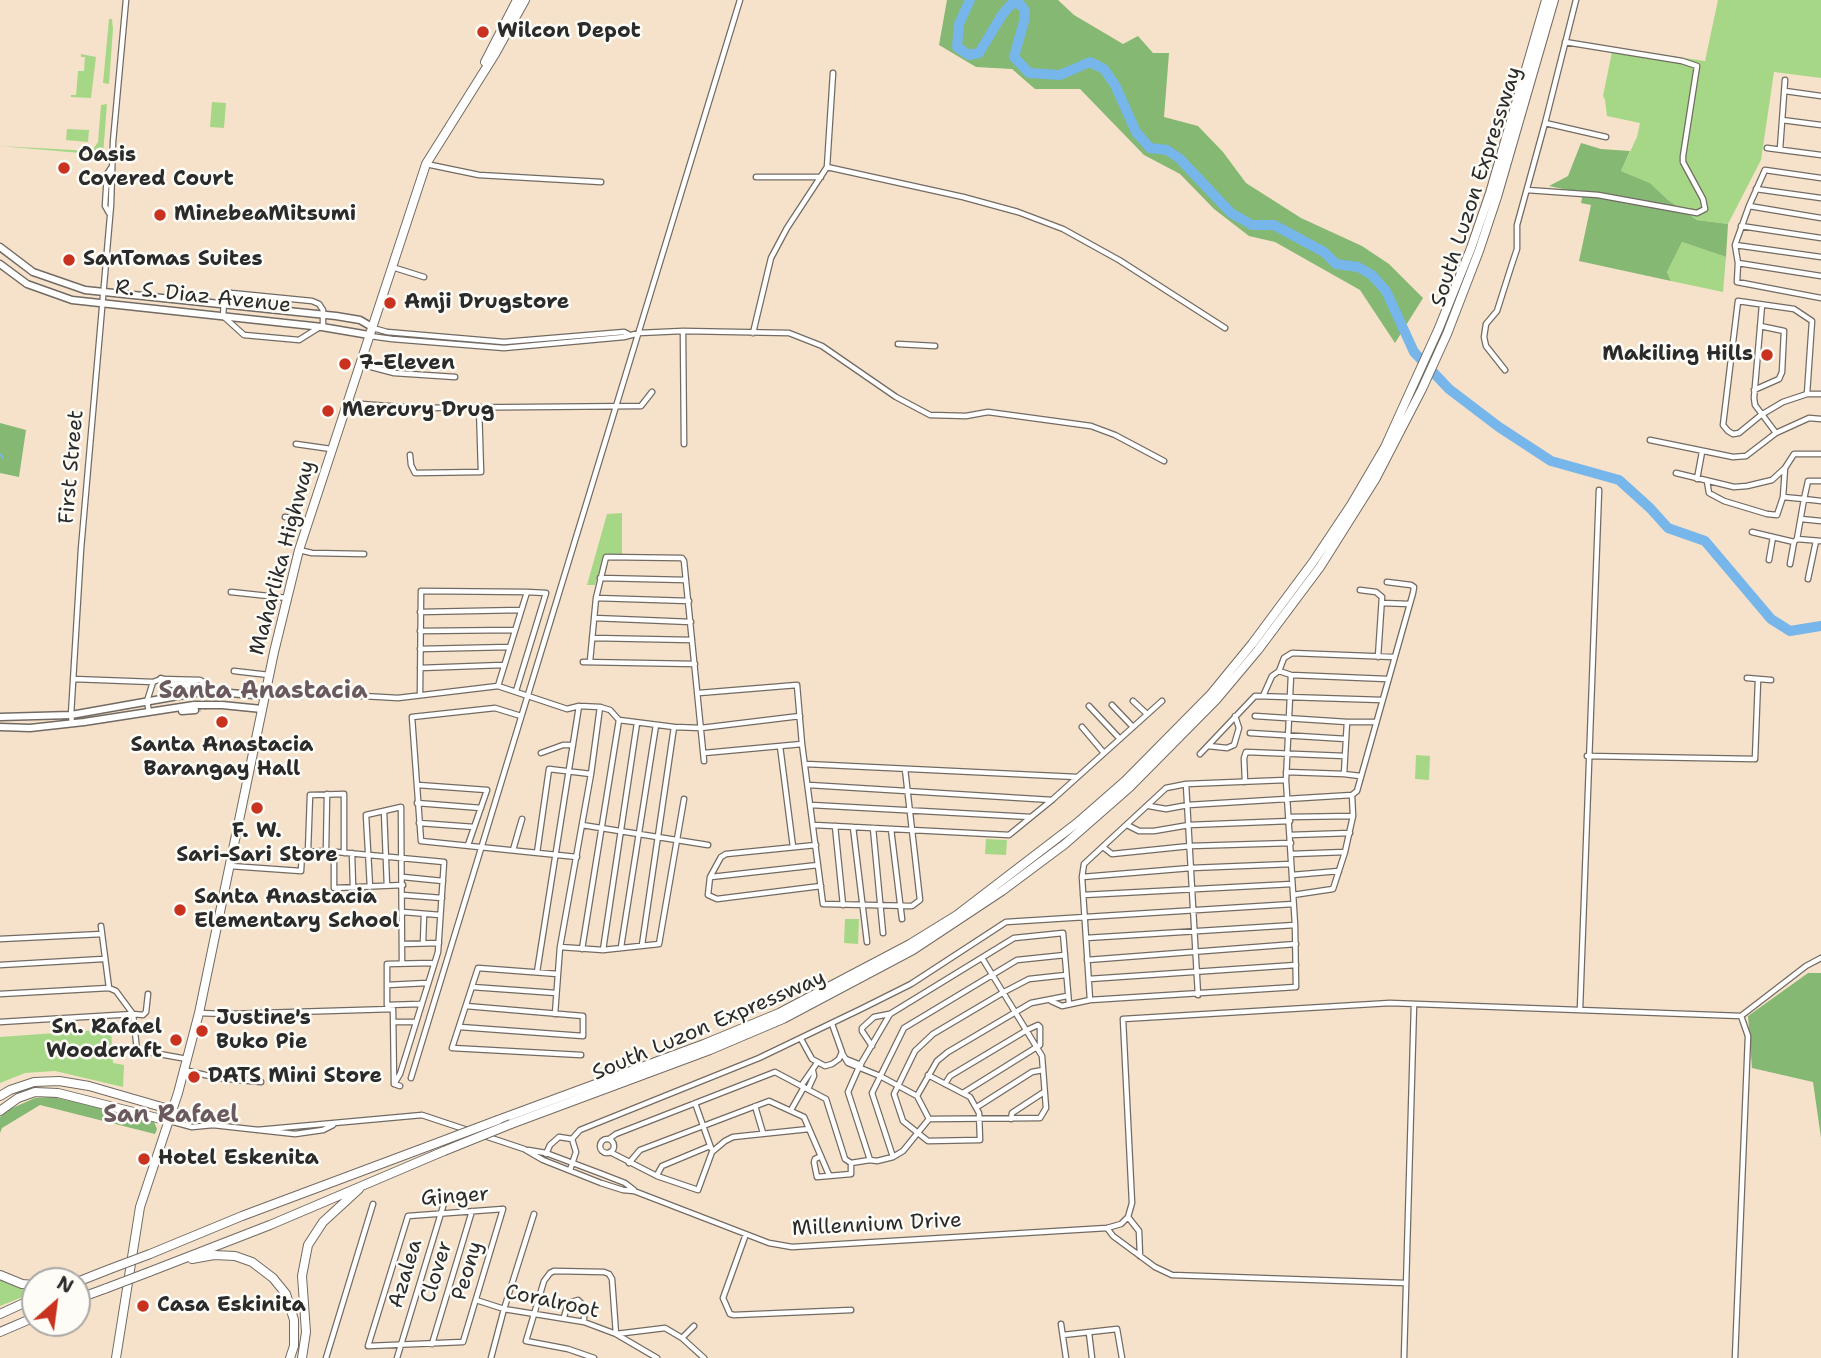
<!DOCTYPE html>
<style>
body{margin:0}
#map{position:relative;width:1821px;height:1358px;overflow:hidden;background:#f6e2ca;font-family:"Shantell Sans",sans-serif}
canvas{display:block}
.north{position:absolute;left:21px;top:1267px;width:70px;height:70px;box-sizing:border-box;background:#fdfcf7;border:2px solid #a9a8a5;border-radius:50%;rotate:28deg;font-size:19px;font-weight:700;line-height:28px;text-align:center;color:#2b2b2b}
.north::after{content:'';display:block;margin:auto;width:24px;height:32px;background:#c8321e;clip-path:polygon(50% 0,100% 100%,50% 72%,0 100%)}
</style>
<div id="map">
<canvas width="1821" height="1358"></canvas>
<div class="north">N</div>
</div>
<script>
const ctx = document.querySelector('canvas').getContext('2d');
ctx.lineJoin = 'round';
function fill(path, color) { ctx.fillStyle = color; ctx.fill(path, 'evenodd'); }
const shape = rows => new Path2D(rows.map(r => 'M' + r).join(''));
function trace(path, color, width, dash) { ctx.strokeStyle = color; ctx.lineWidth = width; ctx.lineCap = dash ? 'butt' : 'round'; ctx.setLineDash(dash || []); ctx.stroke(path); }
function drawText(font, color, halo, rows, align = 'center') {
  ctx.font = font + ' "Shantell Sans",sans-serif'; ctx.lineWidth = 5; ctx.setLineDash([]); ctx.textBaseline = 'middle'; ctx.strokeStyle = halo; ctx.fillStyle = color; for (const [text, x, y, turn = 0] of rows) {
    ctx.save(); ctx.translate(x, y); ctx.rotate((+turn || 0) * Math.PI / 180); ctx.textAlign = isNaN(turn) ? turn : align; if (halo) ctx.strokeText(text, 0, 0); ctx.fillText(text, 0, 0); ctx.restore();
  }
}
const green = shape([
 [1718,0,1821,0,1821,78,1774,72,1761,160,1728,224,1697,220,1668,200,1650,183,1621,171,1637,137,1640,123,1607,116,1605,100,1603,96,1613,47,1705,61],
 [109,19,112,19,113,29,109,84,103,83],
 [81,54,96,57,91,98,71,97,71,95,76,95,78,71,84,71,85,57,81,57],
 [212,102,226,103,224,128,210,127],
 [107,104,103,155,0,146,92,151,98,142,101,105],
 [67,129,89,130,88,142,66,140],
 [1682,242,1726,257,1723,292,1671,281,1667,272],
 [622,513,622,554,604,556,595,585,587,585,607,514],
 [1416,755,1430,756,1429,780,1415,779],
 [986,839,1007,840,1006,855,985,854],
 [845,919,859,919,858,944,844,943],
 [111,1029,113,1063,124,1065,123,1087,55,1071,25,1073,0,1083,0,1037],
 [0,1278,35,1287,35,1292,0,1306]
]);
const forest = shape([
 [947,0,1058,0,1074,15,1123,44,1138,36,1153,53,1169,53,1164,117,1198,126,1223,152,1246,183,1301,218,1362,246,1389,264,1423,298,1395,343,1360,290,1275,242,1249,236,1214,209,1180,174,1144,155,1080,89,1035,89,1012,69,976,67,939,45],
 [1581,143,1601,149,1630,151,1621,171,1650,183,1668,200,1697,220,1728,224,1726,257,1682,242,1667,272,1671,281,1579,261,1591,205,1581,203,1583,193,1549,186,1568,176],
 [0,423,26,430,19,477,0,473],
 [1808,973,1821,973,1821,1138,1813,1082,1752,1068,1748,1016],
 [53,1097,148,1119,154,1122,157,1129,155,1134,40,1105,2,1128,0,1133,0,1117,8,1110,35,1098]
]);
const stream = shape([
 [0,454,3,458]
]);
const river = shape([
 [970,0,959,24,957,47,969,55,979,53,1002,15,1012,3,1020,4,1025,11,1024,21,1014,57,1029,73,1060,75,1090,62,1104,69,1115,85,1136,132,1150,148,1167,150,1180,159,1231,213,1252,225,1274,225,1324,252,1336,264,1358,267,1372,275,1386,291,1414,352,1449,389,1499,427,1551,461,1619,480,1650,508,1668,528,1705,541,1771,619,1790,631,1821,626]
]);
const secondaryTunnel = shape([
 [195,710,205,707,210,698,205,688,196,685]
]);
const street = shape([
 [1576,0,1545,123,1606,137],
 [1785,91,1821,96],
 [1782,120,1821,125],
 [1767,148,1821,155],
 [1780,149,1785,80],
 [426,164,479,175,601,182],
 [827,167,963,197,1018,212,1063,229,1119,260,1225,328],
 [756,177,821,177],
 [1821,178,1765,170,1749,206,1735,245,1738,263,1737,282,1821,298],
 [1756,189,1821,198],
 [1527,190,1598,195,1697,213,1705,209,1703,199,1683,162,1683,156,1697,66,1682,61,1565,42],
 [1749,206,1821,218],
 [109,213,105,206,107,174,111,168],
 [1741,226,1821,238],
 [1735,245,1821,257],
 [1738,263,1821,276],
 [392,267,424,277],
 [231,293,312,301,319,304,323,310,323,325,299,340,244,335,223,316,224,302,231,293],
 [1762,305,1754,398,1755,405,1776,433],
 [373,328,387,332,504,342,624,332,628,334],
 [683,331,684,444],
 [753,333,771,258,787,228,827,167,833,73],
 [370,336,392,339,504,348,624,337,639,333,683,331,789,333,822,346,896,397,930,415,966,416,988,412,1091,426,1115,435,1164,461],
 [898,344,935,346],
 [360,364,394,373,455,377],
 [1505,370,1486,346,1484,337,1486,324,1497,311,1511,267,1517,249,1517,225,1545,123],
 [1754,390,1779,379,1782,372,1784,331,1760,326],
 [1807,394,1812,321,1794,309,1738,301,1723,425,1728,431,1733,434,1739,433,1761,415,1783,402,1807,394,1821,394],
 [348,403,416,408,641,406,652,392],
 [1650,440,1733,457,1746,456,1776,433,1809,418,1821,419],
 [296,444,331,449],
 [410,455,411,465,415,473,481,472,479,407],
 [1676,473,1734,487,1747,486,1772,480,1785,468,1794,454,1821,454],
 [1697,479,1702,452],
 [1707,481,1709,493,1724,501,1767,514,1777,515,1783,497,1785,468],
 [1783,497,1804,499,1808,481,1821,481],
 [1821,501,1804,499,1797,539,1821,541],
 [285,517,308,521],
 [1801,519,1821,521],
 [1752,532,1794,542,1797,539],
 [299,550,312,553,364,554],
 [1769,560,1773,537],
 [1790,564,1794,542],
 [600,578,686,580],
 [1808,579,1816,541],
 [1360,590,1376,592,1382,597,1378,657],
 [231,592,287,598],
 [596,598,689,601],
 [1382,603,1409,604],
 [420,612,521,610],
 [594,618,691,622],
 [420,631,515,630],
 [592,638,692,640],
 [420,649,510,647],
 [590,661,596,598,606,557,682,558,684,561,704,761],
 [583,662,695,664],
 [420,668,503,665],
 [234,671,269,675],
 [1747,678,1771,680],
 [73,679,153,682,161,679,200,680,219,691],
 [1387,679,1291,675,1279,671,1284,658,1292,653,1394,657],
 [498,686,527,592,546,593,516,691],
 [699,693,797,685,802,744,823,904,912,906,920,900,905,769],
 [420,695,421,591,527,592],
 [266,696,311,693,398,698,498,686,567,709,579,706,600,707,610,710,619,720,674,727,701,728,800,716],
 [1263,696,1272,676,1279,671],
 [1133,701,1147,714],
 [1112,705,1133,727],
 [1089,706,1120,739],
 [149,712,147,701,153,682],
 [521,716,495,708,412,717,421,841,577,857],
 [1255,716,1347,722],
 [72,723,71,715,81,549,111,205,113,142,126,0],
 [1082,727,1104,753],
 [1250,733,1346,739],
 [780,746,793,847],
 [1208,746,1227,748,1234,745,1239,728,1235,716],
 [541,753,563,745,573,745],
 [704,753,802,744],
 [1200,754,1255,696,1382,700],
 [1587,756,1755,759,1758,680],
 [806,764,1077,777],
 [1286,772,1344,774],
 [1360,776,1344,774,1347,722,1376,722],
 [1245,782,1244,758,1246,752,1345,756],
 [1186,784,1198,995],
 [418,785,487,790,468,845],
 [809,785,1052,800],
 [417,803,481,808],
 [811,805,1031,817],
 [1149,806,1166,809,1188,805,1352,795],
 [384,811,387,886],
 [1289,817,1353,816],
 [419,823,474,827],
 [582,825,708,845],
 [814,825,1009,835,1052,800,1162,701],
 [1127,825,1139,831,1154,831,1189,825,1290,821],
 [835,826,843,905],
 [853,827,867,942],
 [873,828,883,933],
 [891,829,902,919],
 [1290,835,1350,833],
 [816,845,726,854,721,857,710,877,708,895,717,899,821,886],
 [1103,847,1112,854,1190,846,1291,843],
 [513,850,522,819],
 [308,851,310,795,344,794,344,853],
 [326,851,327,794],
 [334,852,334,888,403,885],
 [352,853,353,887],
 [537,853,549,769,591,774],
 [1291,854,1345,852],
 [230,866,301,871,302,852,326,851,444,862,438,952,400,1074,394,1084],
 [1292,875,1339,871],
 [403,877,443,881],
 [711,877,818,865],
 [1082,877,1191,868,1291,864],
 [370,887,366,815,401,807,402,963],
 [403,895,442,898],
 [1083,895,1292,884],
 [1293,895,1333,889,1345,852,1353,816,1352,795,1357,791,1413,593,1414,587,1411,585,1387,582],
 [403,912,440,915],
 [101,926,109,988],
 [1086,938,1295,925],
 [0,939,102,934],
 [423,943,424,914],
 [403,944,439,943],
 [642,945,674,727],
 [560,947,603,950,659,944,684,799],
 [621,947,656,725],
 [582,949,619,720],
 [603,950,637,723],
 [1087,960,1296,944],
 [0,965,103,959],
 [537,972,579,706],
 [558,974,478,968,452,1048,581,1055],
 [1089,979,1296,965],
 [387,985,427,983],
 [472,987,556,993],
 [0,994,109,988,116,991,133,1014,137,1050,187,1059],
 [1090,1000,1082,877,1084,864,1166,788,1186,784,1286,780],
 [1051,1001,1062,1006,1090,1000,1296,987,1295,925,1286,780,1291,675],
 [420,1004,387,1005,387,964,433,963],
 [393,1009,394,1084,400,1086],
 [1580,1009,1599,490],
 [199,1013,227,1014,393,1009],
 [555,1014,560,947,591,774,600,707],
 [0,1022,133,1014,143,1015,146,1012,148,994],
 [395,1022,415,1022],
 [460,1027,583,1036,583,1016,466,1006],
 [801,1039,812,1059,825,1066,832,1064,839,1059,842,1052,832,1024],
 [872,1046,862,1031,862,1028,874,1017,889,1014],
 [842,1053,848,1063,880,1076,917,1096,929,1119,1040,1118,1046,1108,1042,1056,982,958],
 [846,1059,861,1065],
 [184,1070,218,1078,261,1082],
 [928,1075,970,1097,979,1113,980,1140,928,1141,903,1121,894,1094,915,1051,933,1034,1004,992,1029,979,1066,975],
 [411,1078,740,0],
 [945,1084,950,1076,1027,1030,1038,1025,1040,1027,1040,1045,963,1093],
 [801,1086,817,1063],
 [808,1089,814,1076,813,1071],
 [917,1096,937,1061,948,1052,1031,1003,1067,996],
 [695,1103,711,1148],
 [755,1106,763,1133],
 [977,1107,1032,1072,1043,1070],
 [172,1110,200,1117,212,1125],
 [791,1110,804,1087],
 [1011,1119,1012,1113,1044,1092],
 [170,1121,192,1127,213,1125,295,1134,323,1130,333,1125],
 [257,1130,422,1115,524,1149,543,1160,601,1183,623,1190,634,1191,769,1243,792,1247,1107,1228,1121,1224,1128,1217],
 [572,1139,580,1130,759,1058,861,1009,911,984,1006,922,1293,904],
 [609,1139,616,1134,775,1072,826,1099,845,1159,851,1163,870,1160,877,1161,893,1157,903,1151,929,1119],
 '600 1146a7 7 0 1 1 14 0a7 7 0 1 1-14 0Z',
 [528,1150,546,1153,602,1174,625,1183,634,1190],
 [610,1152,657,1176,698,1190,712,1152,725,1141,733,1137,809,1129],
 [546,1154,550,1145,559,1137,572,1139,576,1152,570,1170],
 [821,1156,815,1159,814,1162,817,1177,851,1174,851,1163],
 [893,1157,872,1093,904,1028,1017,960,1065,955],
 [870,1160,848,1092,859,1067,890,1014,1014,938,1063,933,1069,1004],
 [629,1163,640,1150,769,1101,804,1117,829,1175],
 [657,1175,662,1166,710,1146],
 [503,1209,463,1342,368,1346,408,1216,503,1209],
 [1128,1217,1132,1203,1123,1019,1390,1003,1741,1016,1806,966,1821,958],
 [1128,1217,1139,1231,1140,1256],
 [1107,1228,1113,1236,1155,1267,1172,1275,1404,1283],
 [746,1234,723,1298,730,1314,734,1315,851,1310],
 [476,1300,504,1309,584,1322,616,1334,657,1358],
 [564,1317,568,1303,578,1300,584,1306,584,1322],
 [1061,1324,1066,1358],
 [1089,1333,1092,1358],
 [1063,1335,1117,1329,1122,1358],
 [682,1338,694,1326],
 [432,1344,472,1211],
 [326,1358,373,1204],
 [397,1358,445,1200],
 [491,1358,504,1309,534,1214],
 [594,1358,568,1349,526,1341,544,1281,550,1273,554,1271,604,1272,609,1274,612,1279,616,1334,665,1328,682,1338,704,1358],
 [1404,1358,1414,1004],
 [1735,1358,1748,1036,1741,1016]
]);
const secondary = shape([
 [0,247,33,272,85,290,336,316,360,320,372,327],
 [0,264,27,284,72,300,322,327,369,335],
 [161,679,172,684,196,685],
 [182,711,195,710],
 [0,717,71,715,206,691,265,696],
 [0,727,30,728,84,722,194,705,222,705,262,709]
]);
const highway = shape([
 [485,62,517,0],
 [0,1096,10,1090,34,1082,59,1081,89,1086,172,1110],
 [0,1111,18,1098,35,1092,58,1093,169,1121],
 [498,1120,704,1044,779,1013,910,944,957,915,1077,823,1125,781,1211,694,1252,644,1313,562,1351,505,1385,447,1439,328,1471,248,1490,193,1546,0],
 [511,1124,710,1050,783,1019,913,950,1002,891,1065,844,1130,787,1216,700,1258,650,1320,567,1376,478,1422,389,1447,334,1479,251,1497,197,1554,0],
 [150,1254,242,1216,429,1146],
 [192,1259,214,1255,235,1256,252,1262,273,1278,286,1294,294,1320,294,1346,290,1358],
 [149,1272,270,1225,444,1151],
 [0,1275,22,1284,35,1285],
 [77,1282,110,1269],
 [77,1299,107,1288],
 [0,1314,35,1298],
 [0,1332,35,1317],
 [116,1358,140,1207,178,1093,199,1013,274,652,299,550,426,164,495,54,525,0],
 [302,1358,306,1332,302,1276,308,1245,323,1222,359,1189]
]);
const highwayBridge = shape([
 [429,1146,498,1120],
 [444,1151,511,1124],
 [110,1269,150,1254],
 [107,1288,149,1272]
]);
const markers = [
 [483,32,7,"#c8321e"],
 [64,168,7,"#c8321e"],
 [160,215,7,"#c8321e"],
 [69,260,7,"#c8321e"],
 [390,303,7,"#c8321e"],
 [1767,355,7,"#c8321e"],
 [345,364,7,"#c8321e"],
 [328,411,7,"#c8321e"],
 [222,722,7,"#c8321e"],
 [257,808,7,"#c8321e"],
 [180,910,7,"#c8321e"],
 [202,1031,7,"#c8321e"],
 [176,1040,7,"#c8321e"],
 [194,1077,7,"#c8321e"],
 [144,1159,7,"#c8321e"],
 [143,1306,7,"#c8321e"]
];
const poiNames = [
 ["Wilcon Depot",497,32],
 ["Oasis",78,156],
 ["Covered Court",78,180],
 ["MinebeaMitsumi",174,215],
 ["SanTomas Suites",83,260],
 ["Amji Drugstore",404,303],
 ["Makiling Hills",1753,355,"right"],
 ["7-Eleven",359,364],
 ["Mercury Drug",342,411],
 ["Santa Anastacia",222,746,"center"],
 ["Barangay Hall",222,770,"center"],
 ["F. W.",257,832,"center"],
 ["Sari-Sari Store",257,856,"center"],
 ["Santa Anastacia",194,898],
 ["Elementary School",194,922],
 ["Justine's",216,1019],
 ["Buko Pie",216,1043],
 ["Sn. Rafael",162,1028,"right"],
 ["Woodcraft",162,1052,"right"],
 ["DATS Mini Store",208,1077],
 ["Hotel Eskenita",158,1159],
 ["Casa Eskinita",157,1306]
];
const streetNames = [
 ["South Luzon Expressway",1477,187,-72],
 ["R. S. Diaz Avenue",203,297,6],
 ["First Street",72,467,-85],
 ["Maharlika Highway",283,558,-75],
 ["South Luzon Expressway",709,1026,-23],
 ["Ginger",455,1197,-4],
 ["Millennium Drive",877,1225,-3],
 ["Peony",468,1271,-73],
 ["Clover",437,1272,-73],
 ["Azalea",406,1274,-73],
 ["Coralroot",552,1302,12]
];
const quarterNames = [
 ["Santa Anastacia",263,692],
 ["San Rafael",171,1116]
];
fill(green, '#a6d786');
fill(forest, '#84b873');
trace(stream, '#77b6eb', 2);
trace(river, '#77b6eb', 10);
trace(secondaryTunnel, '#cdbdaa', 6, [6, 3]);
trace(street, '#726b63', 7);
trace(secondary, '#726b63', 9);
trace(highway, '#726b63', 10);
trace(street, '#fff', 4.5);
trace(secondary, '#fff', 6);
trace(highway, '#fff', 8);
trace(highwayBridge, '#726b63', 10, []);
trace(highwayBridge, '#fff', 8);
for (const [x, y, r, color] of markers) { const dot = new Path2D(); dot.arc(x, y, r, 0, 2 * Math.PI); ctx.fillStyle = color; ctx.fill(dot); trace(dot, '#fdfcf7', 2.5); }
drawText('bold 21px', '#2b2b2b', '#fdfcf7', poiNames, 'left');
drawText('21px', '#2b2b2b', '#fdfcf7', streetNames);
drawText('bold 24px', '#6a5a60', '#fdfcf7', quarterNames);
</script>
